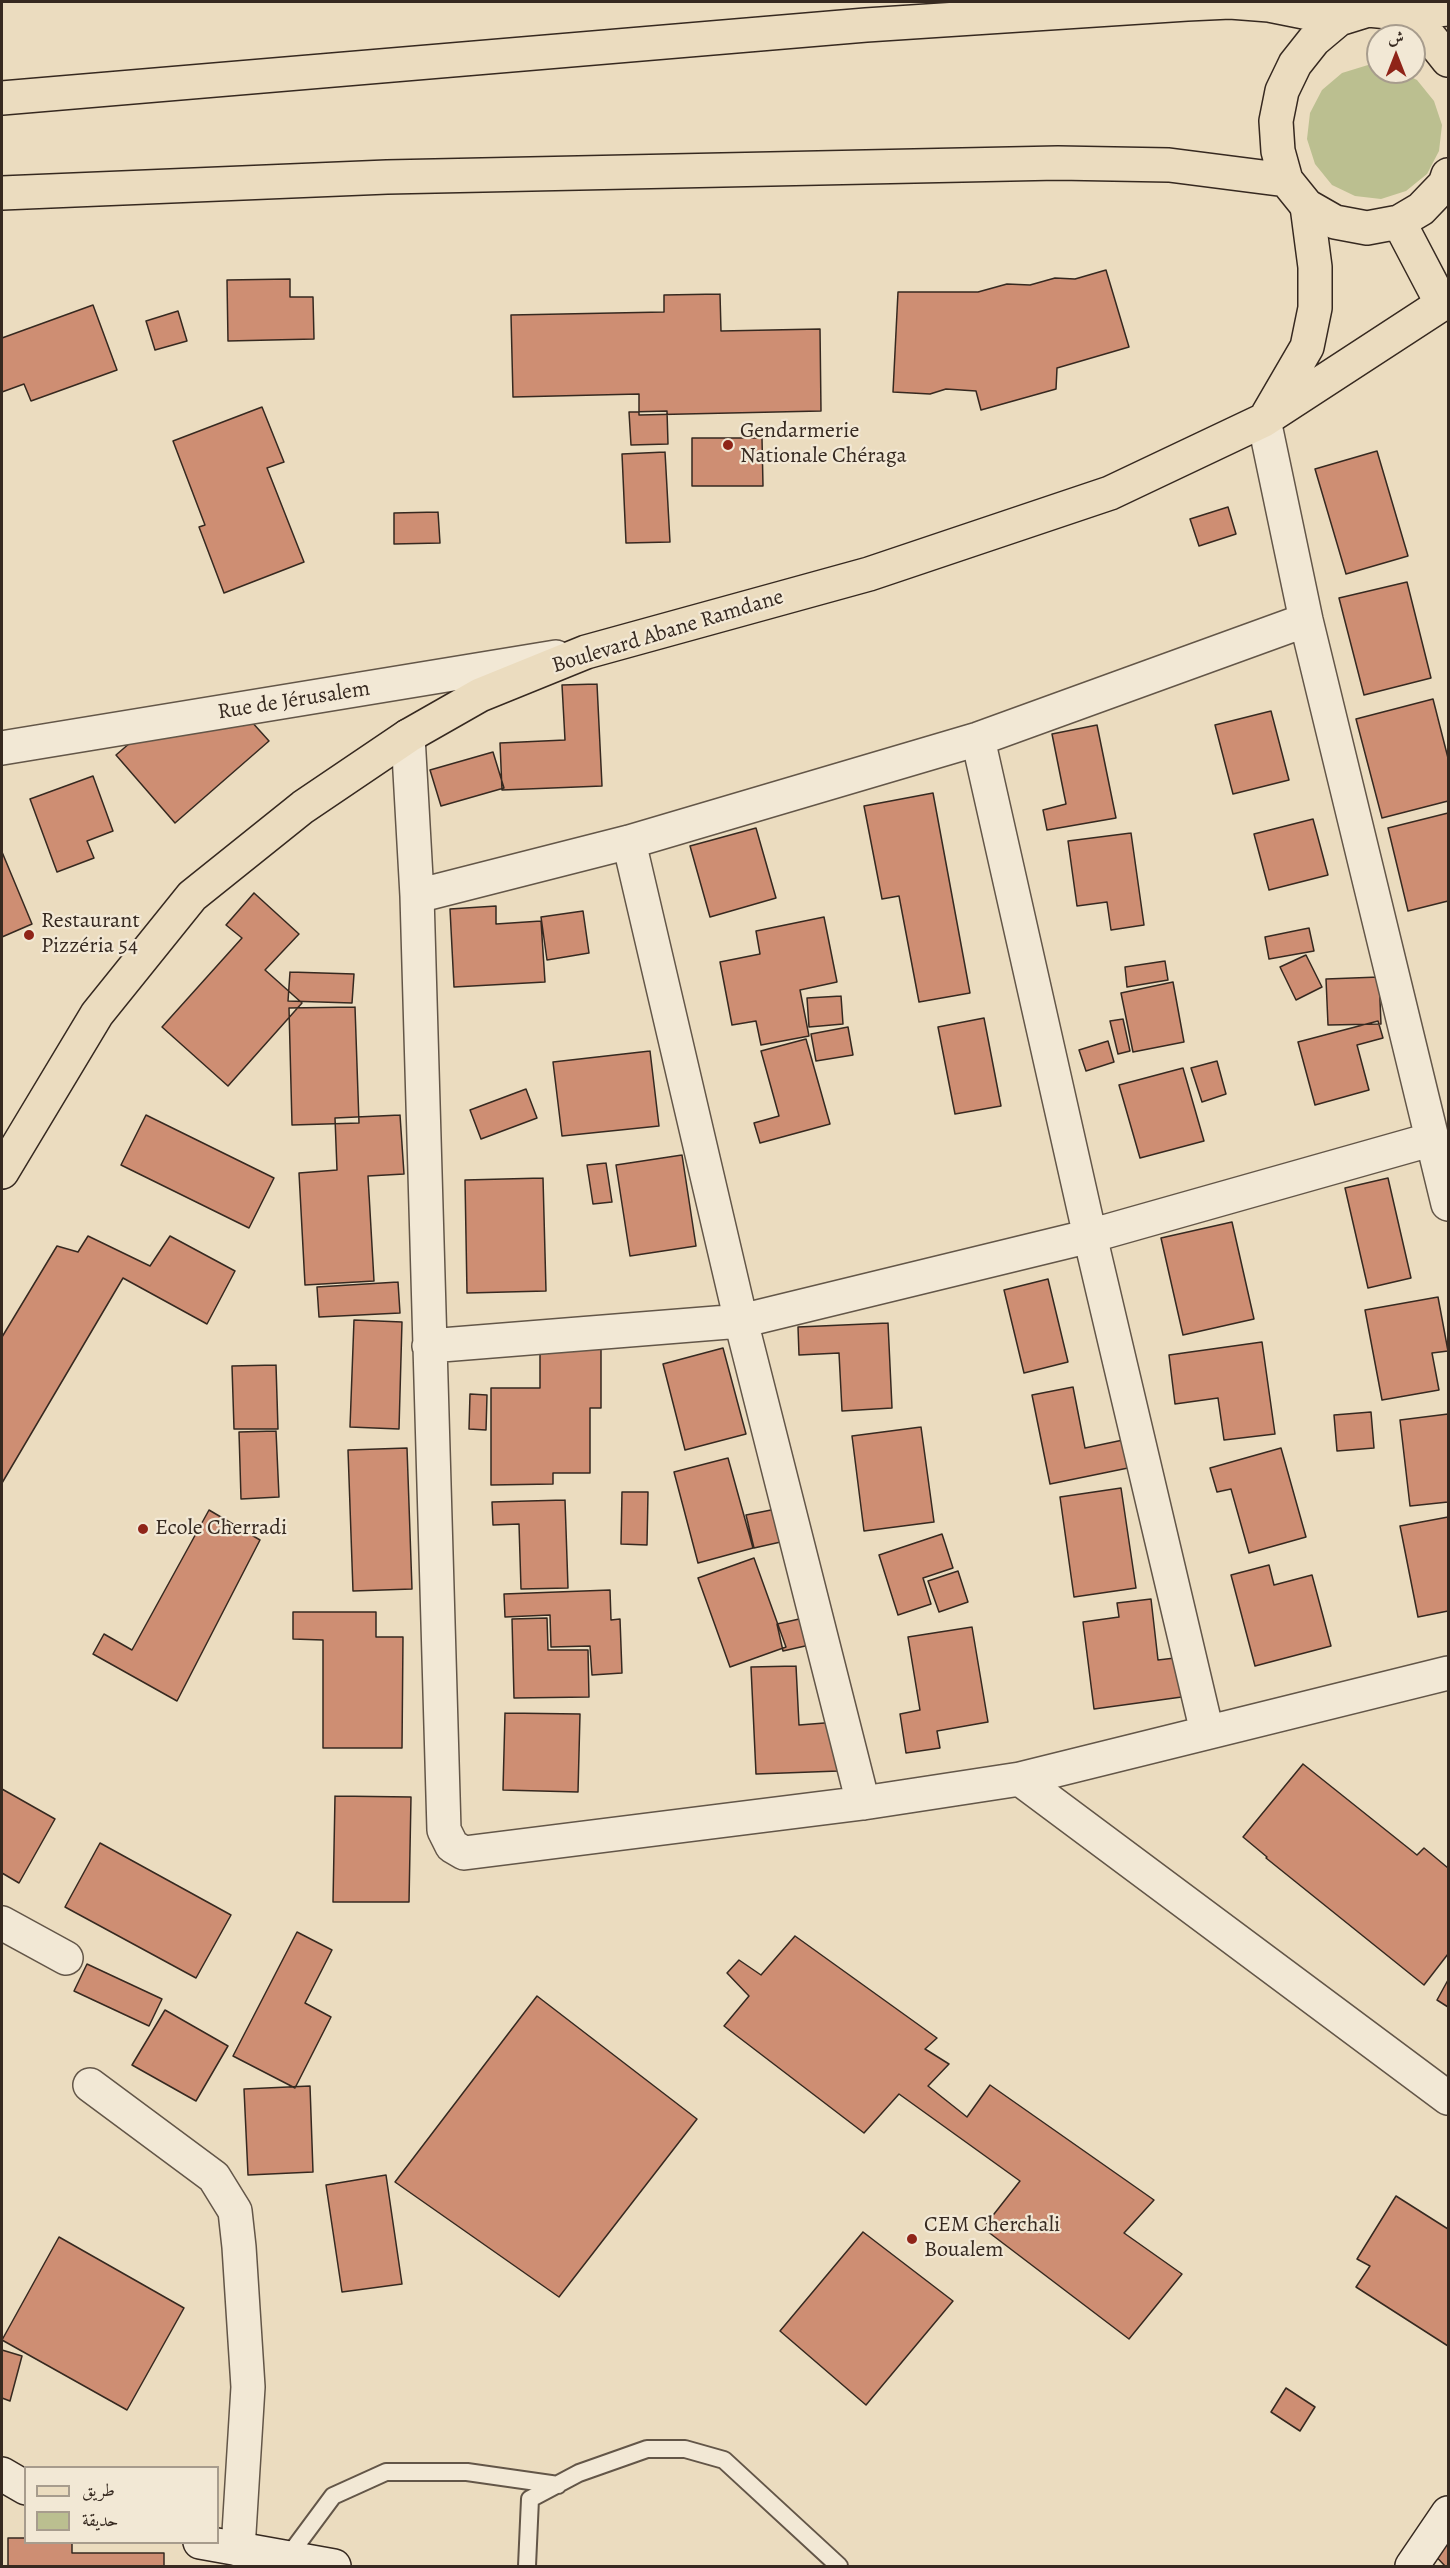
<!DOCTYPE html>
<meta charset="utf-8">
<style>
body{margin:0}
#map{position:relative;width:1450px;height:2568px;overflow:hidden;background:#ebdcbf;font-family:Alegreya,Amiri,serif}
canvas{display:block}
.frame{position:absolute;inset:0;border:3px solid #362920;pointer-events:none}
.legend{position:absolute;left:24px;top:2466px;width:195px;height:78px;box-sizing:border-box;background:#f2e8d5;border:2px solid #a79c8d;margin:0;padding:8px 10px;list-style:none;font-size:18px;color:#362920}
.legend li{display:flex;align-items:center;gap:12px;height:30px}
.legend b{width:30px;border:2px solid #a79c8d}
.north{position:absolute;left:1366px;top:24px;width:60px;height:60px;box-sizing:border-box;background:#f2e8d5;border:2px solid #a79c8d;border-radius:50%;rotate:0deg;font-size:16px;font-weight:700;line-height:24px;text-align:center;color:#362920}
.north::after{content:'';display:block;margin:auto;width:21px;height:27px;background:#8f2418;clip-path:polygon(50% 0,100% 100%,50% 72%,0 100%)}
</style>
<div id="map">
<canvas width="1450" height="2568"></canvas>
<div class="frame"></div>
<ul class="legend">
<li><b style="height:8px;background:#ebdcbf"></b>طريق</li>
<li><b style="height:16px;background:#bbbf90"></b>حديقة</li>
</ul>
<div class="north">ش</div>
</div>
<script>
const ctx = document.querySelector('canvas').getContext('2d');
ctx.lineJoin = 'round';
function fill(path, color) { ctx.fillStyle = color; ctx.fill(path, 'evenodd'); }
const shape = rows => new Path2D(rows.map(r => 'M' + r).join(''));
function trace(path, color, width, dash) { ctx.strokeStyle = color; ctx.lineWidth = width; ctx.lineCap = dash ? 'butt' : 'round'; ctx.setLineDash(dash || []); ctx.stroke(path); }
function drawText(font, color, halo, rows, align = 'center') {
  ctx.font = font + ' Alegreya,serif'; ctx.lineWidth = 4.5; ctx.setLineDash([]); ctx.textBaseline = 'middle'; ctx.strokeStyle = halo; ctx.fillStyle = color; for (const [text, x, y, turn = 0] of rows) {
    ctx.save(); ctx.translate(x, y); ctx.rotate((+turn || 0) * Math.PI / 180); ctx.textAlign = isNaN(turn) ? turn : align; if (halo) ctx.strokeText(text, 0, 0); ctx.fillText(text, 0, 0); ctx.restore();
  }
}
const green = shape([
 [1368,65,1378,66,1378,72,1401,72,1417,80,1434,101,1442,125,1439,151,1427,174,1406,191,1381,199,1355,196,1332,185,1315,164,1307,139,1310,113,1322,90,1342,73]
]);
const building = shape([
 [1106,270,1129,347,1057,368,1056,389,981,410,976,391,946,389,930,394,893,392,898,292,978,292,1007,284,1030,285,1055,278,1075,279,1106,270],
 [290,279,290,297,313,297,314,339,228,341,227,280,290,279],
 [720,294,721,331,820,329,821,411,639,415,639,394,513,397,511,315,664,312,664,295,720,294],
 [93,305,117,370,31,401,24,384,2,392,2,338,93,305],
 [178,311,187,341,155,350,146,321,178,311],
 [262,407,284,462,267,468,304,562,224,593,199,527,205,525,173,441,262,407],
 [667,411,668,444,631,445,629,412,667,411],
 [692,438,762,438,763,486,692,486,692,438],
 [1377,451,1408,556,1346,574,1315,469,1377,451],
 [665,452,670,542,626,543,622,454,665,452],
 [1228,507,1236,534,1199,546,1190,519,1228,507],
 [438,512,440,543,394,544,394,513,438,512],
 [1407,582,1431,678,1364,695,1339,598,1407,582],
 [597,684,602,786,502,790,500,743,565,740,562,685,597,684],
 [1433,699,1448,758,1448,801,1382,818,1356,719,1433,699],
 [232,700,269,741,175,823,116,755,174,705,232,700],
 [1271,711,1289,780,1233,794,1215,725,1271,711],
 [1097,725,1116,818,1047,830,1043,810,1066,804,1052,734,1097,725],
 [493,752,504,788,441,806,430,770,493,752],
 [93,776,113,831,87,841,94,858,57,872,30,799,93,776],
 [933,793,970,993,919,1002,899,896,882,899,864,806,933,793],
 [1448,813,1448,901,1408,911,1388,828,1448,813],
 [1313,819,1328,875,1269,890,1254,834,1313,819],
 [756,828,776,898,710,917,690,846,756,828],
 [1131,833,1144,925,1111,930,1107,902,1077,906,1068,841,1131,833],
 [2,852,32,924,2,937,2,852],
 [254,893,299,934,265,970,302,1003,228,1086,162,1027,242,938,226,925,254,893],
 [496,906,496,924,541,921,545,982,454,987,450,909,496,906],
 [583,911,589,953,547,960,541,917,583,911],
 [824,917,837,982,800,990,809,1036,761,1045,756,1021,732,1025,720,962,760,954,756,931,824,917],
 [1309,928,1314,951,1269,959,1265,937,1309,928],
 [1306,955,1322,987,1296,1000,1280,967,1306,955],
 [1165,961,1168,980,1127,987,1125,967,1165,961],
 [290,972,354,974,352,1003,288,1001,290,972],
 [1379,977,1381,1024,1328,1025,1326,979,1379,977],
 [1173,982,1184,1042,1133,1052,1121,993,1173,982],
 [841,996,843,1024,809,1027,807,998,841,996],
 [355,1007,359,1123,292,1125,289,1008,355,1007],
 [984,1018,1001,1106,955,1114,938,1027,984,1018],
 [1123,1019,1130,1051,1118,1054,1110,1021,1123,1019],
 [1378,1021,1383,1038,1357,1045,1369,1090,1315,1105,1298,1042,1378,1021],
 [848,1027,853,1055,816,1061,811,1034,848,1027],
 [806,1039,830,1124,760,1143,754,1123,779,1116,761,1051,806,1039],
 [1108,1041,1114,1062,1086,1071,1079,1050,1108,1041],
 [650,1051,659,1126,562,1136,553,1062,650,1051],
 [1217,1061,1226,1094,1202,1102,1191,1068,1217,1061],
 [1183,1068,1204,1141,1140,1158,1119,1085,1183,1068],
 [526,1089,537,1118,481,1139,470,1110,526,1089],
 [146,1115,274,1178,249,1228,121,1165,146,1115],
 [400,1115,404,1174,368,1176,374,1281,305,1285,299,1173,337,1170,335,1118,400,1115],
 [682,1155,696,1246,630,1256,616,1165,682,1155],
 [606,1163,612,1202,593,1204,587,1165,606,1163],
 [543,1178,546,1291,467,1293,465,1180,543,1178],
 [1388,1178,1411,1278,1368,1288,1345,1188,1388,1178],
 [1232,1222,1254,1319,1183,1335,1161,1238,1232,1222],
 [88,1236,150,1266,170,1236,235,1271,207,1324,123,1278,2,1483,2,1337,57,1246,78,1252,88,1236],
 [1048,1279,1068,1362,1024,1373,1004,1290,1048,1279],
 [398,1282,400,1313,319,1317,317,1287,398,1282],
 [1438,1297,1448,1351,1432,1353,1439,1390,1382,1400,1365,1310,1438,1297],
 [354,1320,402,1322,399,1429,350,1427,354,1320],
 [888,1323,892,1408,842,1411,839,1353,799,1355,798,1327,888,1323],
 [601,1340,601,1408,590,1408,590,1473,553,1473,553,1484,491,1485,491,1388,540,1388,540,1341,601,1340],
 [1262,1342,1275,1434,1224,1440,1218,1398,1175,1404,1169,1355,1262,1342],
 [723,1348,746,1434,685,1450,663,1364,723,1348],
 [276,1365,278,1429,234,1429,232,1366,276,1365],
 [1073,1387,1085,1448,1123,1440,1128,1468,1050,1484,1032,1395,1073,1387],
 [470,1394,487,1395,486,1430,469,1429,470,1394],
 [1371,1412,1374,1448,1337,1451,1334,1415,1371,1412],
 [1448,1414,1448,1502,1410,1506,1400,1420,1448,1414],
 [921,1427,934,1522,864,1531,852,1436,921,1427],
 [276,1431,279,1497,241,1499,239,1432,276,1431],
 [407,1448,412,1589,353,1591,348,1450,407,1448],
 [1281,1448,1306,1537,1249,1553,1231,1489,1217,1492,1210,1468,1281,1448],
 [728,1458,753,1548,698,1563,674,1472,728,1458],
 [1121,1488,1136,1588,1074,1597,1060,1497,1121,1488],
 [622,1492,648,1492,647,1545,621,1544,622,1492],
 [565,1500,568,1588,521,1589,519,1524,493,1525,492,1502,565,1500],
 [786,1507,794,1539,754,1548,746,1515,786,1507],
 [209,1510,260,1540,177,1701,93,1654,104,1634,132,1650,209,1510],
 [1448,1517,1448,1611,1418,1617,1400,1526,1448,1517],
 [942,1534,953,1568,923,1578,931,1604,898,1615,879,1555,942,1534],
 [754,1558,786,1647,730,1667,698,1578,754,1558],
 [1269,1565,1274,1585,1312,1575,1331,1646,1255,1666,1231,1575,1269,1565],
 [958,1571,968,1602,939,1612,928,1581,958,1571],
 [610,1590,611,1620,620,1619,622,1673,592,1675,590,1646,551,1647,550,1615,505,1617,504,1594,610,1590],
 [1151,1599,1158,1660,1183,1657,1189,1696,1094,1709,1083,1622,1119,1617,1117,1603,1151,1599],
 [293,1612,376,1612,376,1637,403,1637,402,1748,323,1748,323,1640,293,1639,293,1612],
 [808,1617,814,1644,783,1651,777,1624,808,1617],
 [547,1618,548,1650,588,1650,589,1697,514,1698,512,1619,547,1618],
 [972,1627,988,1722,937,1731,940,1748,906,1753,900,1714,920,1710,908,1637,972,1627],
 [796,1666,799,1725,837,1722,839,1771,756,1774,751,1667,796,1666],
 [505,1713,580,1714,578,1792,503,1790,505,1713],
 [1303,1764,1417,1855,1424,1848,1448,1868,1448,1954,1424,1985,1266,1858,1267,1857,1243,1837,1303,1764],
 [2,1789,55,1819,19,1883,2,1873,2,1789],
 [335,1796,411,1797,409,1902,333,1902,335,1796],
 [100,1843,231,1915,196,1978,65,1907,100,1843],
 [297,1932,332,1950,305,2003,331,2017,295,2088,233,2056,297,1932],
 [795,1936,937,2038,925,2049,949,2064,928,2086,967,2117,990,2085,1154,2200,1124,2233,1182,2274,1129,2339,983,2228,1020,2181,899,2094,864,2133,724,2026,749,1996,727,1973,739,1960,761,1975,795,1936],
 [87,1964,162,1999,149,2026,74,1991,87,1964],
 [1448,1980,1448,2007,1437,2000,1448,1980],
 [537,1996,697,2119,559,2297,395,2182,537,1996],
 [165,2010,228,2046,196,2101,132,2065,165,2010],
 [310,2086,313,2172,248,2175,244,2089,310,2086],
 [386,2175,402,2284,342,2292,326,2185,386,2175],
 [1396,2196,1448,2229,1448,2346,1356,2287,1370,2266,1357,2259,1396,2196],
 [863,2232,953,2301,866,2405,780,2331,863,2232],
 [59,2237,184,2308,127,2410,2,2340,59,2237],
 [2,2350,22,2356,10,2401,2,2398,2,2350],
 [1286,2388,1315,2407,1300,2431,1271,2412,1286,2388],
 [1448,2529,1448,2566,1445,2566,1428,2548,1448,2529],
 [8,2538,26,2538,26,2542,72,2542,72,2553,164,2553,164,2566,8,2566,8,2538]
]);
const lane = shape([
 [287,2558,333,2496,386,2472,467,2472,558,2485],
 [527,2566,530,2499,579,2473,647,2449,685,2449,724,2460,839,2566]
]);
const street = shape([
 [1264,420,1306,620,1448,1204],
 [408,736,417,896,444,1830,452,1846,464,1853,863,1803,1020,1779,1448,1673],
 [978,739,1090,1236,1207,1732],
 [2,748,556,657],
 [629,842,741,1321,863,1803],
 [417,896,629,842,978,739,1306,620],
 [429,1346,741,1321,1090,1236,1433,1139],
 [1020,1779,1448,2098],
 [2,1923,66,1958],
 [90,2085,214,2177,235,2211,239,2247,248,2387,238,2549]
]);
const secondary = shape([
 [2,2474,26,2488],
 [200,2542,334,2566],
 [1412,2566,1448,2513]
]);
const primary = shape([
 [1268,414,1307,347,1315,308,1315,267,1307,206],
 [2,1172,97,1014,192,896,303,807,408,736,480,695,586,652,869,574,1110,493,1264,420,1448,300]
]);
const highway = shape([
 [1448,9,1399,13,1368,10,1339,19,1314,40,1295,64,1282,91,1276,121,1278,151,1286,180,1307,206,1335,222,1367,228,1399,222,1421,209,1445,184,1448,175],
 [1399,13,1425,31,1448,60],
 [2,98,866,25,1187,4,1230,2,1269,5,1339,19],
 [2,193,387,177,1058,163,1169,165,1286,180],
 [1399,222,1442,304]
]);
const markers = [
 [728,445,6,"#8f2418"],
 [29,935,6,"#8f2418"],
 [143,1529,6,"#8f2418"],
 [912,2239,6,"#8f2418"]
];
const poiNames = [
 ["Gendarmerie",740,432],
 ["Nationale Chéraga",740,457],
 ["Restaurant",41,922],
 ["Pizzéria 54",41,947],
 ["Ecole Cherradi",155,1529],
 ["CEM Cherchali",924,2226],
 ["Boualem",924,2251]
];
const streetNames = [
 ["Boulevard Abane Ramdane",668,632,-17],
 ["Rue de Jérusalem",294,701,-9]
];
fill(green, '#bbbf90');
fill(building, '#ce8e73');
trace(building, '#362920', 1.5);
trace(lane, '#635648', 20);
trace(street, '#635648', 36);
trace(secondary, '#362920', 36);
trace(primary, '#362920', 36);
trace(highway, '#362920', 36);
trace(lane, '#f2e8d5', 16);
trace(street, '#f2e8d5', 33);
trace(secondary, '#f2e8d5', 33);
trace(primary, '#ebdcbf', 33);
trace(highway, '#ebdcbf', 33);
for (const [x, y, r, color] of markers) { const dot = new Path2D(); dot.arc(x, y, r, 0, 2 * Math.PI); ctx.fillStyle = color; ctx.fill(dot); trace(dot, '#f2e8d5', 2); }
drawText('22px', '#362920', '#f2e8d5', poiNames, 'left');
drawText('22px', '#362920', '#f2e8d5', streetNames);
</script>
